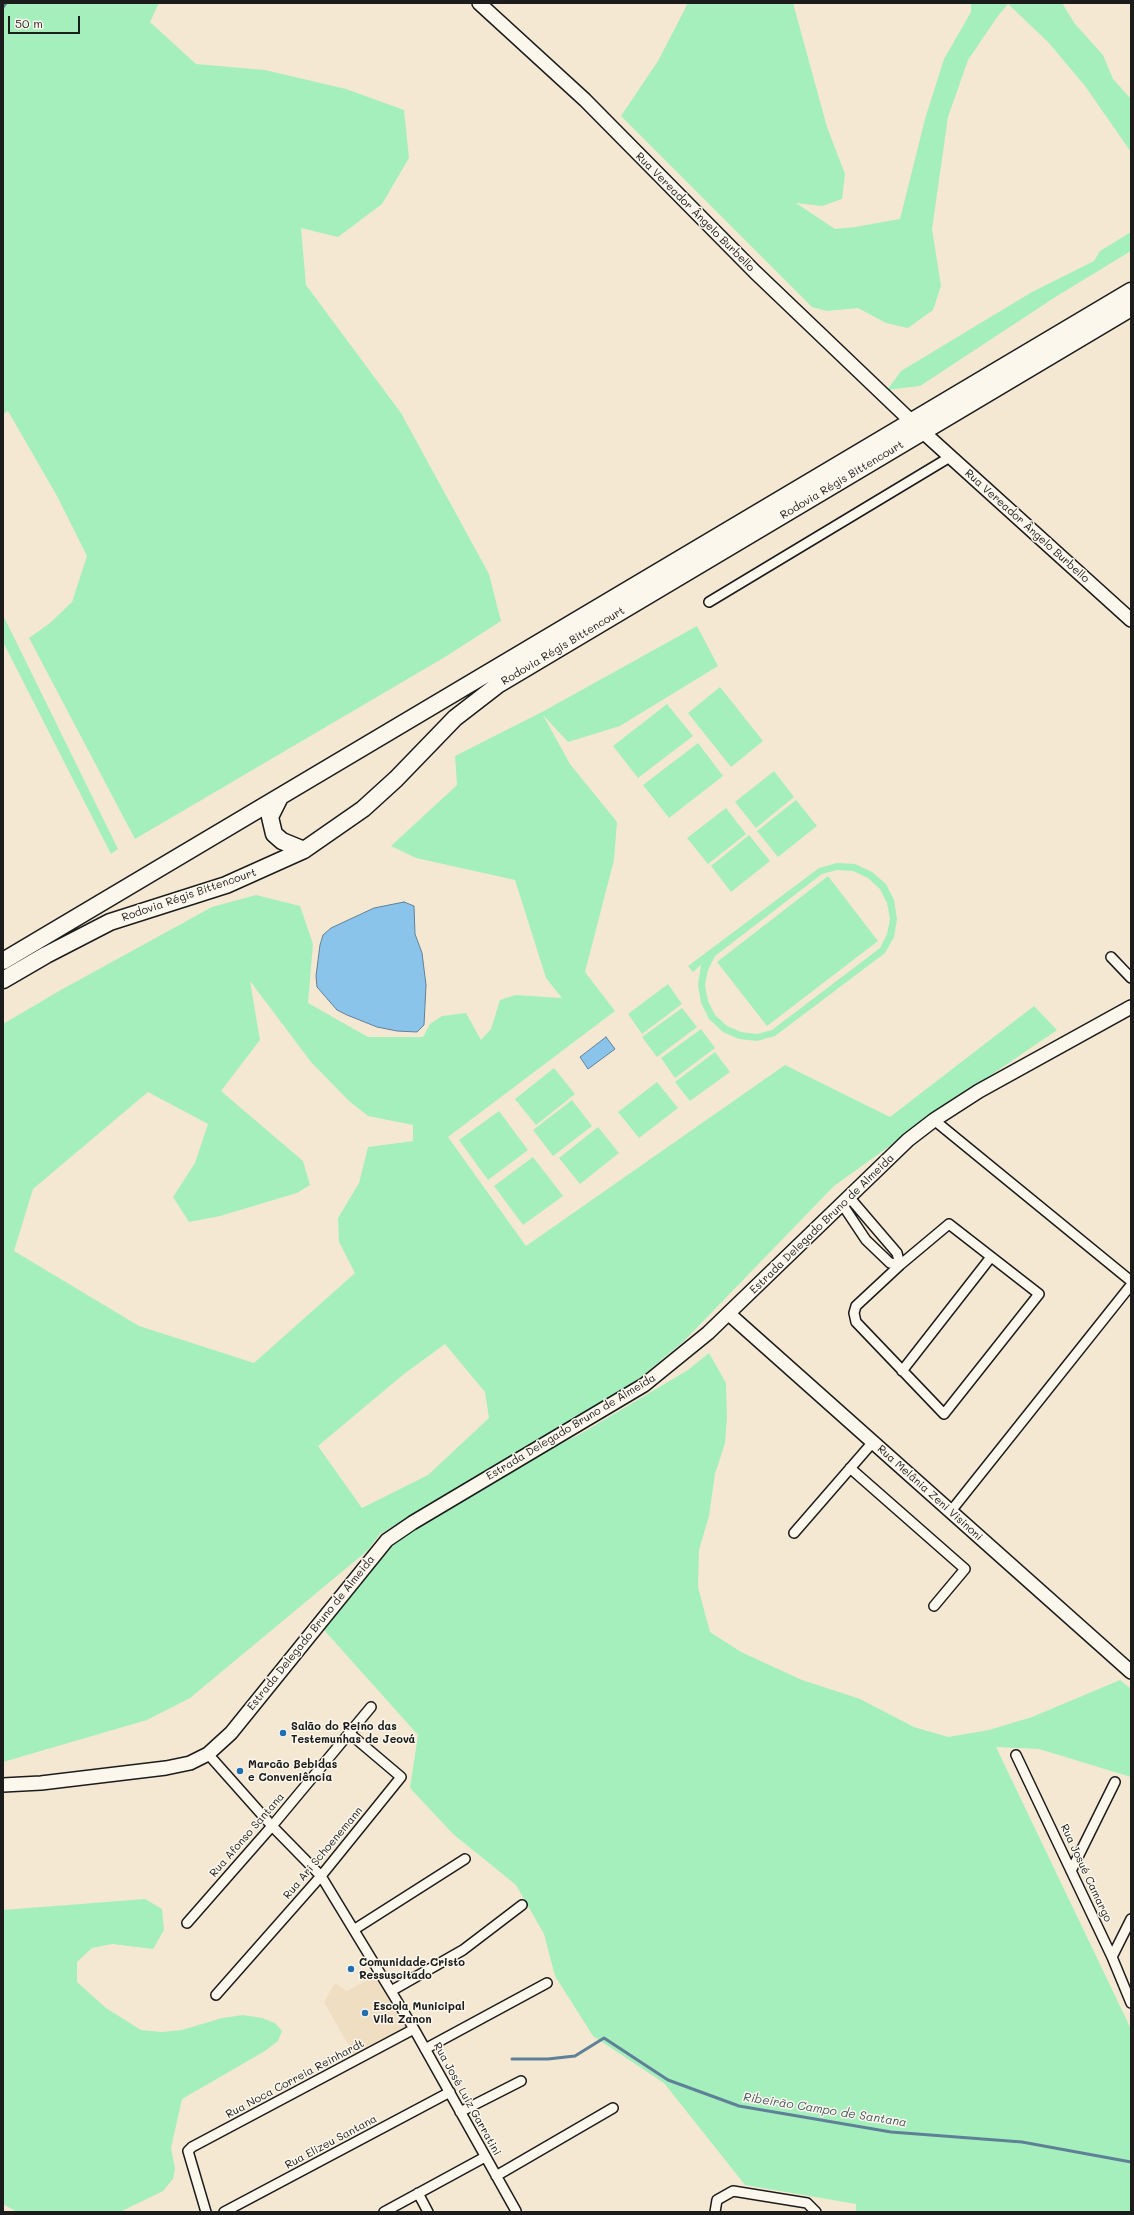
<!DOCTYPE html>
<meta charset="utf-8">
<style>
body{margin:0}
#map{position:relative;width:1134px;height:2215px;overflow:hidden;background:#f5e8d3;font-family:Mali,sans-serif}
canvas{display:block}
.frame{position:absolute;inset:0;border:4px solid #1c1c1c;pointer-events:none}
.scale{position:absolute;left:8px;top:16px;width:72px;height:18px;box-sizing:border-box;border:2px solid #1c1c1c;border-top:0;padding-left:5px;font-size:12px;line-height:14px;white-space:nowrap;color:#1c1c1c;-webkit-text-stroke:3px #fbf7ec;paint-order:stroke}
</style>
<div id="map">
<canvas width="1134" height="2215"></canvas>
<div class="frame"></div>
<div class="scale">50 m</div>
</div>
<script>
const ctx = document.querySelector('canvas').getContext('2d');
ctx.lineJoin = 'round';
function fill(path, color) { ctx.fillStyle = color; ctx.fill(path, 'evenodd'); }
const shape = rows => new Path2D(rows.map(r => 'M' + r).join(''));
function trace(path, color, width, dash) { ctx.strokeStyle = color; ctx.lineWidth = width; ctx.lineCap = dash ? 'butt' : 'round'; ctx.setLineDash(dash || []); ctx.stroke(path); }
function drawText(font, color, halo, rows, align = 'center') {
  ctx.font = font + ' Mali,sans-serif'; ctx.lineWidth = 3; ctx.setLineDash([]); ctx.textBaseline = 'middle'; ctx.strokeStyle = halo; ctx.fillStyle = color; for (const [text, x, y, turn = 0] of rows) {
    ctx.save(); ctx.translate(x, y); ctx.rotate((+turn || 0) * Math.PI / 180); ctx.textAlign = isNaN(turn) ? turn : align; if (halo) ctx.strokeText(text, 0, 0); ctx.fillText(text, 0, 0); ctx.restore();
  }
}
const built = shape([
 [375,1976,405,2024,404,2028,354,2055,324,2002,335,1983,347,1991]
]);
const green = shape([
 [3,3,159,3,150,22,196,64,265,70,346,89,404,110,409,158,382,204,338,237,301,228,306,285,401,413,489,574,501,621,445,657,135,839,29,638,50,623,72,602,87,556,57,496,8,411,3,414],
 [688,3,793,3,827,127,845,174,842,199,822,206,796,203,835,229,855,227,900,219,925,119,944,59,971,12,971,3,1062,3,1075,24,1103,55,1113,79,1131,99,1131,152,1085,86,1048,42,1008,4,998,16,968,60,948,117,932,229,941,286,933,310,908,328,886,323,858,308,827,311,812,307,621,116,658,61],
 [1131,232,1131,251,1057,296,920,386,887,390,901,371,1032,292,1094,261,1100,251],
 [3,615,118,849,111,854,3,642],
 [697,626,718,666,620,726,568,742,543,715,570,764,617,822,614,860,585,972,615,1011,448,1137,526,1246,785,1065,890,1117,1034,1006,1057,1030,937,1112,834,1186,685,1340,636,1381,538,1442,380,1534,367,1551,190,1698,147,1720,3,1762,3,1024,59,991,212,907,256,895,300,906,313,944,308,1003,368,1037,423,1037,430,1024,442,1016,466,1013,481,1040,491,1029,500,1000,515,995,562,998,546,978,515,880,416,858,391,846,457,785,455,756,542,712],
 [250,981,311,1062,349,1101,368,1116,413,1125,413,1141,368,1147,359,1183,338,1218,339,1242,355,1273,254,1363,139,1326,14,1251,33,1189,148,1092,208,1124,195,1163,173,1197,189,1222,220,1216,297,1193,310,1185,303,1161,221,1091,260,1040],
 [445,1344,485,1392,489,1418,428,1475,362,1508,318,1446,404,1374],
 [720,687,763,741,731,767,688,713],
 [667,704,693,736,638,778,613,746],
 [698,743,723,776,669,818,643,785],
 [774,771,794,797,756,828,735,802],
 [796,800,817,826,778,857,757,831],
 [726,808,746,834,708,864,687,838],
 [749,835,770,861,731,892,711,866],
 [837,863,855,864,872,872,886,884,894,900,897,919,894,937,885,953,775,1036,757,1041,739,1039,723,1032,709,1019,701,1003,698,985,701,965,693,972,688,966,819,868],
 [837,870,853,871,868,878,880,889,887,903,890,919,887,934,880,948,772,1030,757,1034,741,1032,727,1026,715,1015,708,1001,705,985,708,970,715,956,822,874],
 [828,876,878,941,767,1026,717,962],
 [668,984,682,1004,642,1034,628,1014],
 [682,1008,697,1027,657,1057,642,1037],
 [701,1029,715,1048,675,1078,661,1058],
 [715,1052,730,1072,690,1101,675,1082],
 [554,1068,575,1094,536,1125,515,1099],
 [657,1082,678,1108,639,1138,618,1112],
 [572,1100,592,1126,553,1156,533,1130],
 [499,1111,528,1150,488,1180,459,1140],
 [598,1127,619,1153,580,1184,559,1158],
 [533,1157,563,1196,523,1225,494,1186],
 [709,1353,726,1383,727,1417,725,1443,715,1474,709,1516,699,1550,698,1587,710,1632,741,1652,802,1680,860,1699,914,1727,948,1737,989,1730,1032,1717,1120,1680,1131,1689,1131,1777,1039,1749,996,1747,1131,2029,1131,2212,856,2212,856,2204,745,2185,664,2083,593,2036,555,1976,544,1934,516,1885,453,1834,410,1788,418,1735,324,1630,392,1542,516,1466,582,1433,688,1370],
 [145,1899,162,1909,164,1930,153,1949,112,1944,92,1948,77,1962,77,1982,106,2008,141,2030,162,2032,182,2030,222,2018,243,2015,262,2018,275,2023,282,2031,278,2041,265,2051,182,2099,171,2148,175,2169,173,2179,163,2191,120,2212,17,2212,3,2204,3,1910]
]);
const water = shape([
 [404,902,414,906,415,934,422,953,426,985,424,1025,417,1032,397,1031,377,1027,347,1015,337,1010,317,987,316,976,320,945,323,935,331,928,374,908,404,902],
 [606,1037,615,1049,588,1069,580,1057,606,1037]
]);
const stream = shape([
 [3,7,6,3],
 [512,2059,548,2059,575,2056,604,2038,668,2080,739,2106,891,2132,1022,2142,1131,2162]
]);
const street = shape([
 [709,602,950,457],
 [1111,957,1131,978],
 [934,1120,1131,1281],
 [842,1204,866,1240,890,1263,900,1265,897,1253,849,1197],
 [949,1224,1039,1294,944,1414,856,1322,854,1313,856,1306,900,1265,949,1224],
 [902,1371,991,1257],
 [850,1468,965,1569,934,1606],
 [951,1511,1131,1285],
 [794,1533,873,1442],
 [208,1754,272,1826,321,1876,414,2029,516,2211],
 [1016,1755,1112,1957,1131,2003],
 [1071,1871,1115,1782],
 [187,1923,272,1826,371,1707],
 [355,1929,465,1859],
 [1112,1957,1131,1919],
 [391,1991,463,1950,522,1905],
 [216,1995,321,1876,401,1777,349,1733],
 [425,2049,547,1983],
 [460,2112,521,2081],
 [496,2176,613,2108],
 [418,2193,428,2212],
 [206,2212,188,2151,192,2147,414,2029],
 [224,2212,450,2092],
 [384,2212,485,2157],
 [715,2212,717,2200,733,2191,807,2203,816,2212]
]);
const secondary = shape([
 [479,3,585,100,755,272,911,421],
 [923,432,1131,620],
 [729,1314,1131,1672],
 [3,1785,41,1783,166,1768,190,1763,208,1754,231,1733,387,1540,412,1523,644,1385,708,1333,908,1140,934,1120,979,1091,1131,1007]
]);
const highway = shape([
 [280,797,270,817,274,834,282,841,304,850],
 [3,961,1131,291],
 [3,980,46,955,110,922,226,885,304,850,363,809,396,779,455,718,499,684,1131,308]
]);
const markers = [
 [283,1733,4,"#1f6fb2"],
 [240,1771,4,"#1f6fb2"],
 [351,1969,4,"#1f6fb2"],
 [365,2013,4,"#1f6fb2"]
];
const streetNames = [
 ["Rua Vereador Ângelo Burbello",695,212,45],
 ["Rodovia Régis Bittencourt",842,480,-31],
 ["Rua Vereador Ângelo Burbello",1027,526,42],
 ["Rodovia Régis Bittencourt",563,646,-31],
 ["Rodovia Régis Bittencourt",189,895,-19],
 ["Estrada Delegado Bruno de Almeida",822,1224,-44],
 ["Estrada Delegado Bruno de Almeida",571,1427,-31],
 ["Rua Melânia Zeni Visinoni",930,1493,42],
 ["Estrada Delegado Bruno de Almeida",311,1633,-51],
 ["Rua Afonso Santana",247,1835,-49],
 ["Rua Ari Schoenemann",323,1853,-50],
 ["Rua Josué Camargo",1086,1873,65],
 ["Rua Noca Correia Reinhardt",295,2079,-28],
 ["Rua José Luiz Garratini",467,2099,61],
 ["Rua Elizeu Santana",331,2142,-28]
];
const poiNames = [
 ["Salão do Reino das",291,1727],
 ["Testemunhas de Jeová",291,1740],
 ["Marcão Bebidas",248,1765],
 ["e Conveniência",248,1778],
 ["Comunidade Cristo",359,1963],
 ["Ressuscitado",359,1976],
 ["Escola Municipal",373,2007],
 ["Vila Zanon",373,2020]
];
const waterNames = [
 ["Ribeirão Campo de Santana",825,2110,9]
];
fill(built, '#f0dec2');
fill(green, '#a5efbd');
fill(water, '#8bc4ea');
trace(water, '#5f8198', 1);
trace(stream, '#5f8198', 3);
trace(street, '#1c1c1c', 12);
trace(secondary, '#1c1c1c', 16);
trace(highway, '#1c1c1c', 19);
trace(street, '#fbf7ec', 9);
trace(secondary, '#fbf7ec', 13);
trace(highway, '#fbf7ec', 16);
for (const [x, y, r, color] of markers) { const dot = new Path2D(); dot.arc(x, y, r, 0, 2 * Math.PI); ctx.fillStyle = color; ctx.fill(dot); trace(dot, '#fbf7ec', 1.5); }
drawText('11px', '#1c1c1c', '#fbf7ec', streetNames);
drawText('bold 11px', '#1c1c1c', '#fbf7ec', poiNames, 'left');
drawText('italic 12px', '#435764', '#fbf7ec', waterNames);
</script>
